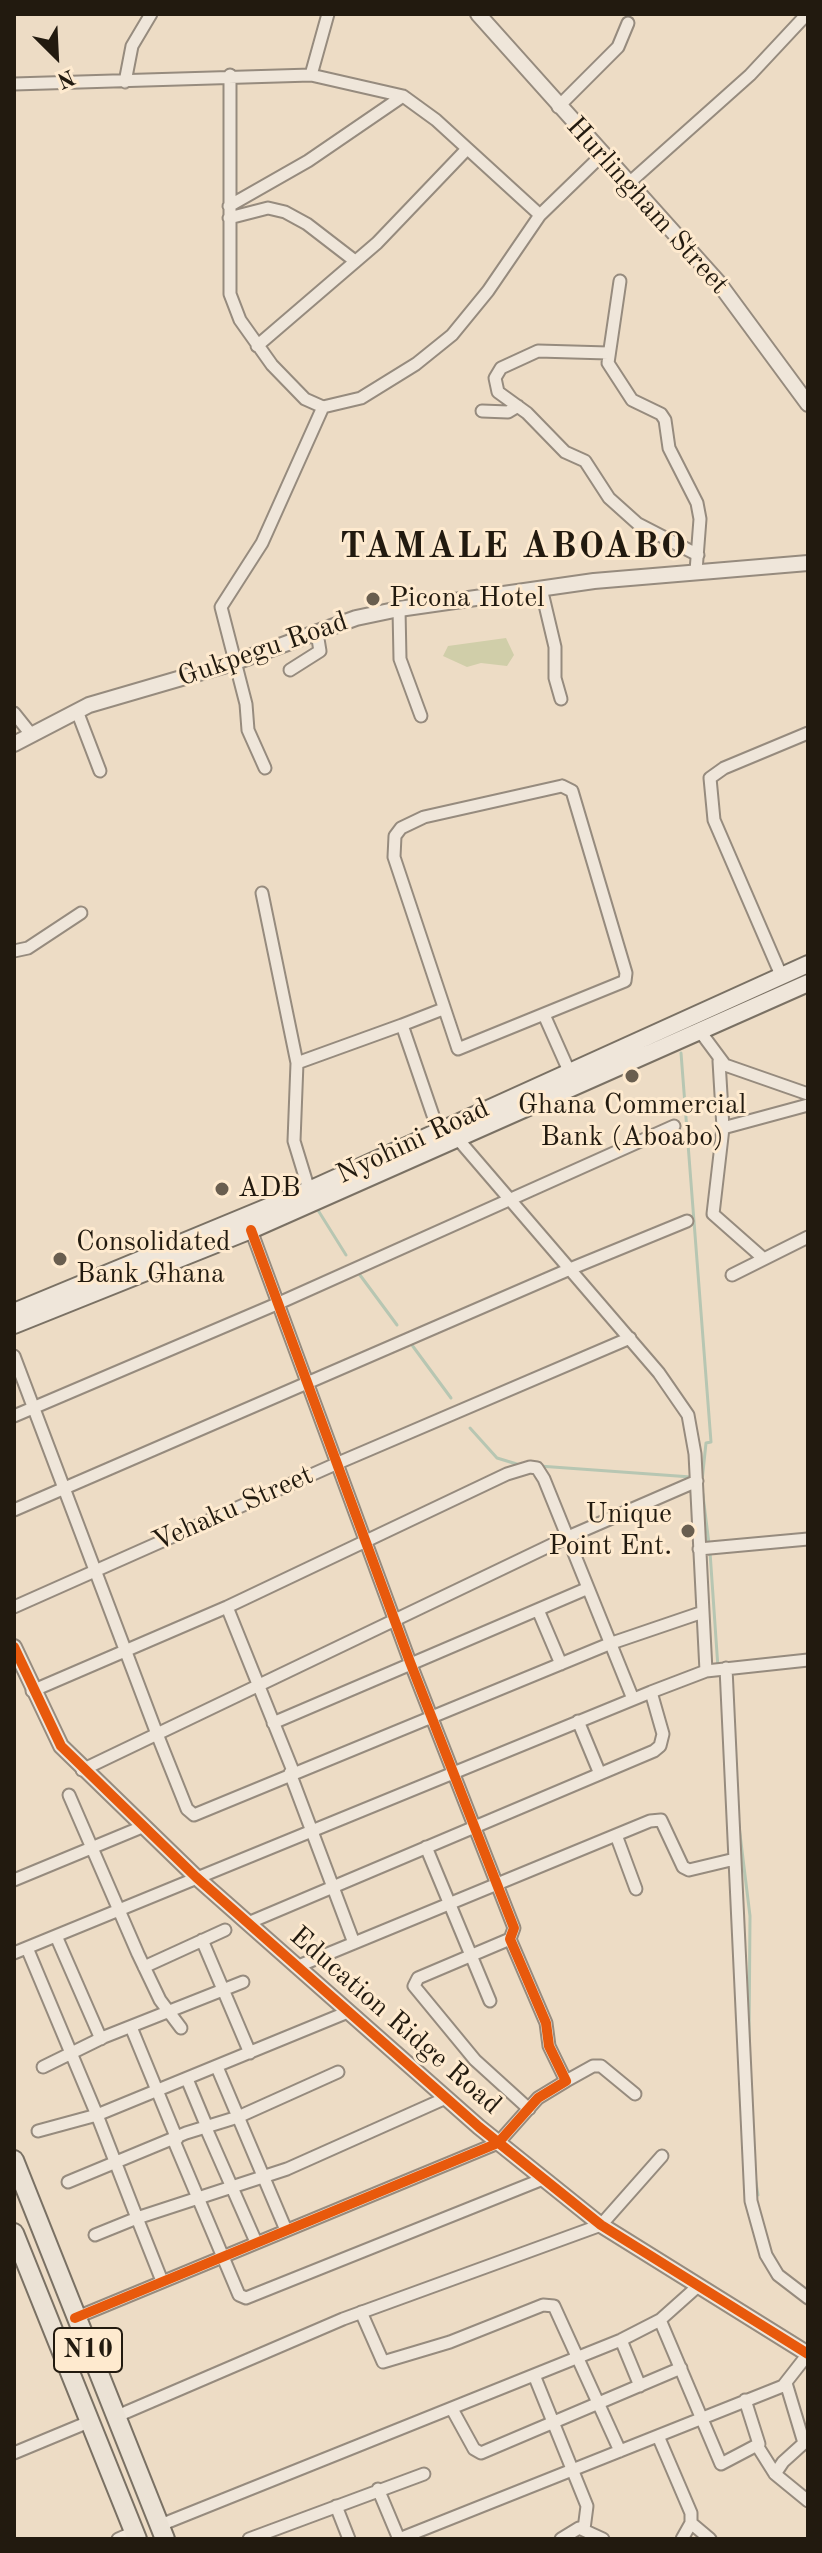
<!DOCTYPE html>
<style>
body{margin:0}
#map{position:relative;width:822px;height:2553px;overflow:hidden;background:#eddcc5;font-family:"Old Standard TT",serif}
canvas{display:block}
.frame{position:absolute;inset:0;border:16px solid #221a0f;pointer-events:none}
.north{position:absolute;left:16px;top:16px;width:80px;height:80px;-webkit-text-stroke:6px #feeacf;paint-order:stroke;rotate:156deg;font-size:22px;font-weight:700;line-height:32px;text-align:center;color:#221a0f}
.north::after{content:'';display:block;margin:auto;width:28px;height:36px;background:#221a0f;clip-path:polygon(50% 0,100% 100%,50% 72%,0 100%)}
</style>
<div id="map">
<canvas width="822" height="2553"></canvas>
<div class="frame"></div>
<div class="north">N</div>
</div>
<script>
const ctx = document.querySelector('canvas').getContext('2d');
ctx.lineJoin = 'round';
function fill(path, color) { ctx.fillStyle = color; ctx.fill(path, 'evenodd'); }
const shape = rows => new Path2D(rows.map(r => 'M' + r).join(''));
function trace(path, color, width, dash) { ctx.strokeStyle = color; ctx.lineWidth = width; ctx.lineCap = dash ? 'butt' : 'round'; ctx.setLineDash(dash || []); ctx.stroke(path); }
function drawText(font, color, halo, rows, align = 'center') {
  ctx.font = font + ' "Old Standard TT",serif'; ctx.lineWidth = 6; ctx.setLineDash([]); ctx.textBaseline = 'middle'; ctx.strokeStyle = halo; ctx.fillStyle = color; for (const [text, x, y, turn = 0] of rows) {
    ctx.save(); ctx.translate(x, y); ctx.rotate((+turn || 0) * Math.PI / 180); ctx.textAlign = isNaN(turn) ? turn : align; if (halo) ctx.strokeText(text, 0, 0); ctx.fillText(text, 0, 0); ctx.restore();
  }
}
const green = shape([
 [506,638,514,655,507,666,481,663,467,667,443,656,448,646]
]);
const stream = shape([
 [681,1053,711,1442,706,1443,702,1481],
 [316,1207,346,1255],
 [357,1271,397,1325],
 [409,1341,451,1398],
 [470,1428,497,1458,520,1465],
 [539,1466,691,1477],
 [702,1488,709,1544],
 [710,1552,718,1668],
 [738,1818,750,1916,749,2041],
 [755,2177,758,2195]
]);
const minor = shape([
 [230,75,230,294,240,320,272,365,305,399,323,407,361,398,416,364,452,335,488,291,540,215,603,154],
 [311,75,328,14],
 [125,82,132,46,151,14],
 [14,84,311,75,403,96,308,161,229,206],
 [403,96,436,120,540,215],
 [558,107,618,47,628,23],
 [629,183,750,75,807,14],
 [229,218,268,208,285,212,307,224,355,261],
 [620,281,608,363,632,400,661,414,665,420,669,448,697,503,700,519,696,571],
 [257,346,377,243,466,150],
 [608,353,538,351,501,368,495,378,498,392,527,413,565,452,585,461,609,498,638,524,698,555],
 [482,411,508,412,518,406],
 [541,588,555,647,555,678,561,699],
 [399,609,400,659,421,716],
 [290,670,320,651,317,633],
 [77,711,100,771],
 [14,713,30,733],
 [265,768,248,730,246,704,221,607,262,543,323,407],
 [562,786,572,791,626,973,625,981,458,1049,394,857,395,836,401,828,424,817,562,786],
 [262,893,297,1063],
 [14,951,28,948,81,913],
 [781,975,714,820,710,778,724,768,808,733],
 [545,1017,569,1071],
 [402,1025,443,1009],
 [699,1030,725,1065,808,1094],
 [719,1061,723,1128,713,1214,764,1259],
 [723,1128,808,1105],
 [457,1138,659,1373,688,1415,695,1454,706,1671],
 [309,1190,294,1141,297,1063,402,1025,438,1130],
 [732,1275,808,1237],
 [14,1356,157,1734,187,1809,194,1815,609,1644,703,1612],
 [14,1416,279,1303,674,1126],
 [14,1510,570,1269,687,1221],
 [699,1549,808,1539],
 [14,1607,338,1463,630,1338],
 [227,1607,293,1771],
 [538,1610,561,1664],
 [726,1668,751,2201,766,2255,778,2275,808,2298],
 [32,1691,227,1607,507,1474,530,1467,537,1468,544,1479,633,1699],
 [578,1721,600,1774],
 [273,1723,586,1589],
 [82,1770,568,1537,697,1481],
 [290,1773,354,1943],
 [69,1795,138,1954,160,2000,181,2028],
 [426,1847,490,2001],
 [14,1880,142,1827],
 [636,1889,616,1835,650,1821,661,1820,683,1867,689,1870,735,1859],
 [248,1923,654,1751,660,1746,663,1734,651,1692],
 [56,1936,101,2039],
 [510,1939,418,1978,414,1986,475,2060,529,2109],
 [202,1940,250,2053],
 [27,1948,97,2115,348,2012],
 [14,1953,651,1692,706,1671,808,1660],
 [144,1967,225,1930],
 [296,1967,616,1835],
 [131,2027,177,2139],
 [43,2067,104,2037,243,1982],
 [217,2067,286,2230],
 [187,2079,207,2127],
 [566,2081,593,2066,601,2066,635,2094],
 [205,2126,256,2242],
 [38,2131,97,2115,137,2218,95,2235],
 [174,2141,239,2295,246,2298,543,2179],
 [68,2182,186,2133,238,2117,338,2072],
 [162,2281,137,2218,287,2169,446,2098],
 [361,2312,383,2362,450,2342,543,2305,554,2306,620,2451],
 [75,2318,498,2143,538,2098,566,2081,549,2046,546,2023,510,1939,514,1928,410,1662,251,1230],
 [660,2320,721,2464,759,2444,745,2400],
 [621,2340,640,2386],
 [534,2375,587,2506,584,2529],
 [786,2383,804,2443,783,2462,775,2474,808,2501],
 [452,2409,474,2449,481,2453,681,2368],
 [115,2417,343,2319,601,2225,662,2156],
 [658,2436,691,2513,691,2523,682,2539],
 [758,2447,775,2474],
 [14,2453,91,2421],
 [378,2489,399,2539,783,2386,808,2354],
 [336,2506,349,2539],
 [691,2523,710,2539],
 [158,2526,621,2340,660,2320,697,2287],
 [118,2539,134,2532],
 [249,2539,424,2474],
 [561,2539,579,2528,603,2539]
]);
const tertiary = shape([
 [478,14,718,282,808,404],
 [14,744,89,705,233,663,356,618,399,609,594,581,808,563],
 [14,1647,61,1746,196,1877,479,2127,601,2225,808,2354]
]);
const secondary = shape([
 [14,1312,309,1190,808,964],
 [14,1325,251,1230,808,983]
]);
const trunk = shape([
 [14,2160,165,2539],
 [14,2233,137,2539]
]);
const cycleway = shape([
 [14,1647,61,1746,196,1877,479,2127,601,2225,808,2354],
 [75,2318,498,2143,538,2098,566,2081,549,2046,546,2023,510,1939,514,1928,410,1662,251,1230]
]);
const markers = [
 [373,599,8,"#695e4f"],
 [632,1076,8,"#695e4f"],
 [222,1189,8,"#695e4f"],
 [60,1259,8,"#695e4f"],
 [688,1531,8,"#695e4f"]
];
const shields = [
 [88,2350,68]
];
const shieldNames = [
 ["N10",88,2350]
];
const streetNames = [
 ["Hurlingham Street",647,206,48],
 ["Gukpegu Road",263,650,-19],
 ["Nyohini Road",413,1142,-25],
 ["Vehaku Street",233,1509,-24],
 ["Education Ridge Road",395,2021,41]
];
const poiNames = [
 ["Picona Hotel",389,599],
 ["Ghana Commercial",632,1106,"center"],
 ["Bank (Aboabo)",632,1138,"center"],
 ["ADB",238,1189],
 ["Consolidated",76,1243],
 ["Bank Ghana",76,1275],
 ["Unique",672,1515,"right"],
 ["Point Ent.",672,1547,"right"]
];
const districtNames = [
 ["TAMALE ABOABO",514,548]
];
fill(green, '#d0cea9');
trace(stream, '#b7c6b2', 3);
trace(minor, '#968b7e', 15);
trace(tertiary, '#968b7e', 18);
trace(secondary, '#7a7164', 20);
trace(trunk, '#7a7164', 22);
trace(minor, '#efe6da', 11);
trace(tertiary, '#efe6da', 14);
trace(secondary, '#efe6da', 16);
trace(trunk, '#ebe2d5', 18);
trace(cycleway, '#e8590c', 10);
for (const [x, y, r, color] of markers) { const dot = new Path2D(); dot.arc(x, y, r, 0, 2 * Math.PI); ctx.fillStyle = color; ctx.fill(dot); trace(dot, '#feeacf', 3); }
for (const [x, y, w] of shields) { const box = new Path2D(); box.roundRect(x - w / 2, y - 22, w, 44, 6); ctx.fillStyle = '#feeacf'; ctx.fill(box); trace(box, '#221a0f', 2); }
drawText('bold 26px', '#221a0f', null, shieldNames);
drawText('28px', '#221a0f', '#feeacf', streetNames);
drawText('28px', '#221a0f', '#feeacf', poiNames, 'left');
ctx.letterSpacing = '2px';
drawText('bold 36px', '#221a0f', '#feeacf', districtNames);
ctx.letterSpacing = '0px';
</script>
